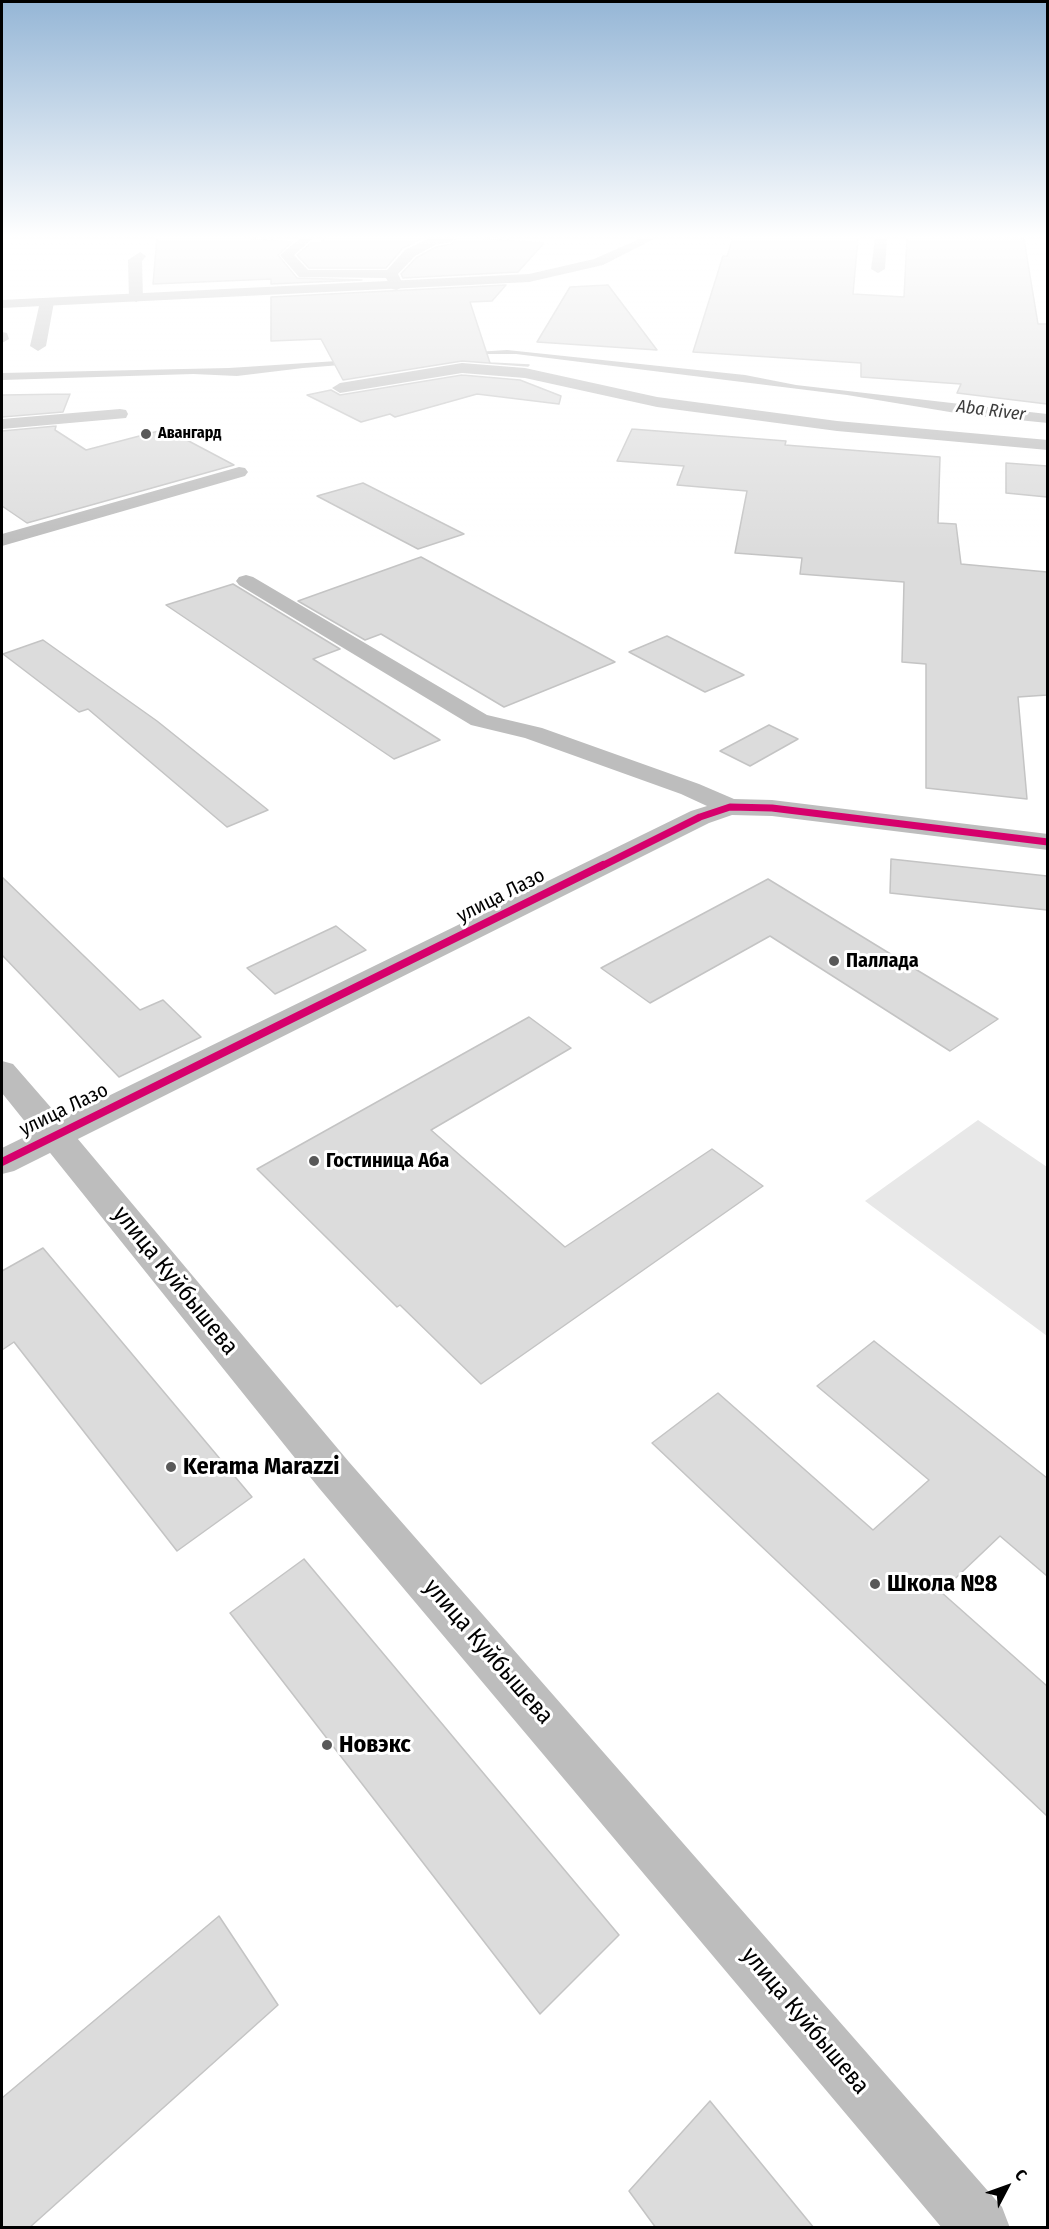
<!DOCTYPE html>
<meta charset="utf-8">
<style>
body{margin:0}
#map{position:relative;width:1049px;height:2229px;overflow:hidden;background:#fff;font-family:"Fira Sans Condensed",sans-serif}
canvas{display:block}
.frame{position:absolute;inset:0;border:3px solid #000;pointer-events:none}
.north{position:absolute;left:977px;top:2157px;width:60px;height:60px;-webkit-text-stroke:4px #fff;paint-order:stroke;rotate:49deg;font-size:16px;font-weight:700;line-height:24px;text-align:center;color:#000}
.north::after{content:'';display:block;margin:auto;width:21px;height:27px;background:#000;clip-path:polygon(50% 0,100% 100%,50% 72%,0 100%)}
</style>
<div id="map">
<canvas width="1049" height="2229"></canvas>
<div class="frame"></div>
<div class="north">С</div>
</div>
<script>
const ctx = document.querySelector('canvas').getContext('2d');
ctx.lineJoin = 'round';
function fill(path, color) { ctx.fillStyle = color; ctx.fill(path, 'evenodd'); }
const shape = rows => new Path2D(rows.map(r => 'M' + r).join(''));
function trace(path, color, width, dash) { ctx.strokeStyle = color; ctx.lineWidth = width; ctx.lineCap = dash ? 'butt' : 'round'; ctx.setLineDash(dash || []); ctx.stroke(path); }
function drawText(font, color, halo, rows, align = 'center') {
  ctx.font = font + ' "Fira Sans Condensed",sans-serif'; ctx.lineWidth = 6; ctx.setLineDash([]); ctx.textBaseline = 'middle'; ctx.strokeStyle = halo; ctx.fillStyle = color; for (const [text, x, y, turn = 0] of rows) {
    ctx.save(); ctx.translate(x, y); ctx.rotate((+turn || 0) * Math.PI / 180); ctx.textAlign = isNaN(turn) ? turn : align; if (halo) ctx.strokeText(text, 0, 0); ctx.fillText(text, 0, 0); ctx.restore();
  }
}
const green = shape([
 [978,1120,1047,1167,1047,1336,865,1201]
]);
const water = shape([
 [507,350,745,375,796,385,1047,414,1048,423,968,415,847,395,516,354,479,354,303,368,237,376,193,374,2,380,2,373,229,368]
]);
const building = shape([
 [157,238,242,238,292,242,278,255,297,278,362,280,271,284,271,279,153,284,157,238],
 [326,238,423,238,403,248,386,268,309,268,297,255,311,243,320,243,326,238],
 [456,238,474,238,544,243,518,272,403,278,401,274,416,258,436,247,452,244,456,238],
 [733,238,858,238,853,294,904,297,907,238,1024,239,1038,324,1047,324,1047,404,957,393,961,384,861,377,861,363,693,352,723,256,727,256,733,238],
 [506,285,492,301,470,302,490,363,529,365,528,366,462,361,343,380,321,339,271,341,271,297,506,285],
 [608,285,657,350,537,342,570,287,608,285],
 [462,375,520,380,561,396,559,404,477,394,395,417,390,414,361,422,307,395,331,390,340,395,462,375],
 [70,394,63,412,2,417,2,395,70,394],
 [56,426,55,430,86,450,166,429,234,465,27,523,2,506,2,431,56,426],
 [632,429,786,441,785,445,940,457,938,523,956,524,961,564,1047,572,1047,695,1018,697,1027,799,926,788,926,664,902,662,904,582,800,574,802,558,735,553,747,491,677,485,684,466,617,461,632,429],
 [1006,463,1047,466,1047,497,1006,493,1006,463],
 [363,483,464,534,418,549,317,496,363,483],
 [421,557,615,662,504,707,381,634,365,640,298,601,421,557],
 [233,584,340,649,313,659,440,740,394,759,166,605,233,584],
 [667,636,744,675,705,692,629,652,667,636],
 [43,640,157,721,268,810,227,827,88,709,79,712,3,654,43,640],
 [769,725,798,739,750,766,720,751,769,725],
 [891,859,1047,876,1047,910,890,893,891,859],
 [2,877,140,1010,163,1000,201,1037,119,1077,2,955,2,877],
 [768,879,902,961,998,1019,950,1051,770,936,650,1003,601,968,768,879],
 [336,926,366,950,275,994,247,968,336,926],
 [529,1017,571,1048,431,1130,565,1247,712,1149,763,1186,481,1384,400,1305,397,1307,257,1169,529,1017],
 [43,1248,252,1497,177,1551,14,1342,2,1350,2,1271,43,1248],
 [874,1341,1047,1478,1047,1576,1000,1536,941,1592,1047,1686,1047,1816,652,1443,718,1393,873,1530,929,1480,817,1386,874,1341],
 [304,1559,619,1935,540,2014,230,1613,304,1559],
 [219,1916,278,2005,29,2228,2,2228,2,2098,219,1916],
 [710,2101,814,2228,656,2228,629,2191,710,2101]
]);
const minor = shape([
 [299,239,312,239,294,255,308,270,387,270,405,250,427,239,454,239,452,242,435,245,415,256,398,274,404,286,397,290,392,289,386,278,299,277,280,255,299,239],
 [875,239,887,239,885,269,878,273,871,269,875,239],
 [140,252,146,256,142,261,143,298,136,302,129,298,128,260,140,252],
 [47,298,54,302,46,346,38,351,30,346,40,302,47,298],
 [2,332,7,333,9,339,2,343,2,332],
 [462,363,525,368,657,397,837,421,1048,440,1048,450,837,431,657,407,525,378,462,373,340,393,332,388,340,383,462,363],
 [120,409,126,410,128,414,126,418,2,429,2,419,120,409],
 [239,467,245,468,248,472,245,476,2,546,2,534,239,467],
 [246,575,253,577,487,715,542,728,699,784,734,799,772,800,1048,834,1048,850,772,816,732,815,709,823,14,1171,2,1174,2,1148,691,811,707,806,681,794,525,738,471,725,239,585,236,581,239,577,246,575]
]);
const major = shape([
 [639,239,654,239,603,265,529,282,2,308,2,300,529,274,594,259,639,239],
 [2,1061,13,1064,67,1126,349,1462,1002,2207,1010,2228,942,2228,319,1488,2,1093,2,1061]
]);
const cyclewayFar1 = shape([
 [600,867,700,817,730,807,772,808,1048,842]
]);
const cycleway = shape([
 [2,1162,603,865]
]);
const markers = [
 [146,434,6,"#595959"],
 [834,961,6,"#595959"],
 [314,1161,6,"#595959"],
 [171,1467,6,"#595959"],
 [875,1584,6,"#595959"],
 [327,1745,6,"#595959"]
];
const farPoinames = [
 ["Авангард",158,434]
];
const farWaternames = [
 ["Aba River",991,411,7]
];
const streetNames = [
 ["улица Лазо",501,896,-27],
 ["улица Лазо",64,1110,-26]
];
const poiNames = [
 ["Паллада",846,961],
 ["Гостиница Аба",326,1161]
];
const nearStreetnames = [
 ["улица Куйбышева",175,1281,51],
 ["улица Куйбышева",488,1652,49],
 ["улица Куйбышева",805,2021,50]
];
const nearPoinames = [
 ["Kerama Marazzi",183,1467],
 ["Школа №8",887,1584],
 ["Новэкс",339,1745]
];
fill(green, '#e8e8e8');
fill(water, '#bababa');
fill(building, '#dcdcdc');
trace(building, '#c4c4c4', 1.5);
fill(minor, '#bdbdbd');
fill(major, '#bdbdbd');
trace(cyclewayFar1, '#d6006c', 7);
trace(cycleway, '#d6006c', 8);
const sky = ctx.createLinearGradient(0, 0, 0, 551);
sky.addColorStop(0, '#95b6d6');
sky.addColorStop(0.43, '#fff');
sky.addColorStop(1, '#ffffff00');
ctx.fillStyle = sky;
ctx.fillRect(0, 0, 1049, 551);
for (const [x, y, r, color] of markers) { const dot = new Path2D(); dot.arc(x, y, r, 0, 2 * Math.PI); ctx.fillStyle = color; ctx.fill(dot); trace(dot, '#fff', 2); }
drawText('bold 16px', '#000', '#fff', farPoinames, 'left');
drawText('italic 18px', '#3e3e3e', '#fff', farWaternames);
drawText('20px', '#000', '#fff', streetNames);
drawText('bold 20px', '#000', '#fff', poiNames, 'left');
drawText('24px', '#000', '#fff', nearStreetnames);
drawText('bold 24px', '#000', '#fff', nearPoinames, 'left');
</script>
